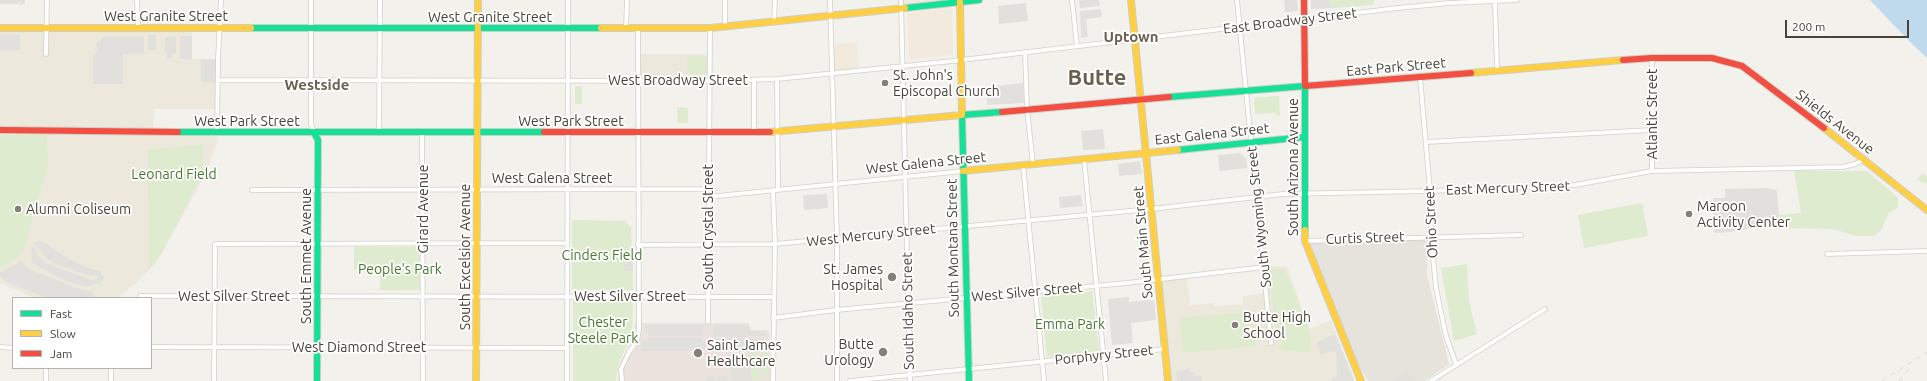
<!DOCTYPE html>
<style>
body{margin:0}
#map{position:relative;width:1927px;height:381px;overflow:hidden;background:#f2f1ec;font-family:Ubuntu,sans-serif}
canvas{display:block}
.legend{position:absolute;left:12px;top:297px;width:140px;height:72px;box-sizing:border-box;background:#fff;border:1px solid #b6b4af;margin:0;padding:5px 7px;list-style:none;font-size:12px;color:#484338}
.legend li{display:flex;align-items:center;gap:8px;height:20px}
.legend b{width:20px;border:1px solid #b6b4af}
.scale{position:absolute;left:1785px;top:20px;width:124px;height:18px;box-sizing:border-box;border:2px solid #484338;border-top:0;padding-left:5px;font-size:12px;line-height:14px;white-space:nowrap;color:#484338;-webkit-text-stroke:3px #fff;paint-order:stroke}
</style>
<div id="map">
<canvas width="1927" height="381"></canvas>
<ul class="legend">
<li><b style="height:5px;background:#16e098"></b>Fast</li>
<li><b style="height:5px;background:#ffcf43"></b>Slow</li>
<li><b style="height:5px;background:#f24e42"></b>Jam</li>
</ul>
<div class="scale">200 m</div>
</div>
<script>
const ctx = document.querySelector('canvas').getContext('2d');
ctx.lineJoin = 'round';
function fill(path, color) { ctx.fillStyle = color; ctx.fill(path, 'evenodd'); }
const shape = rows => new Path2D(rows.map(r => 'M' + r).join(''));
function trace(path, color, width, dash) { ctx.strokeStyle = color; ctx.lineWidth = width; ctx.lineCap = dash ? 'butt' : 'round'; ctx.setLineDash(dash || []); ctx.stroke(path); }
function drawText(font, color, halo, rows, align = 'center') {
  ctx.font = font + ' Ubuntu,sans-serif'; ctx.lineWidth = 3.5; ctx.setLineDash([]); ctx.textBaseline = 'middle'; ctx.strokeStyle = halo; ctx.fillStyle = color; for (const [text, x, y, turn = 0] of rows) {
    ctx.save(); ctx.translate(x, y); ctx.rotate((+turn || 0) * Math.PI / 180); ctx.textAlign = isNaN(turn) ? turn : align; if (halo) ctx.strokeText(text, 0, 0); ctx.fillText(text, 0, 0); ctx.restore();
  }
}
const residential = shape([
 [1428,239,1427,275,1449,364,1425,381,1414,381,1407,370,1389,381,1368,381,1359,366,1306,241]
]);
const commercial = shape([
 [901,0,960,0,902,8],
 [952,8,953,55,908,60,908,13],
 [857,42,859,71,832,74,830,45]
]);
const education = shape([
 [0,28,192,29,192,59,217,59,217,109,154,109,153,132,217,133,217,142,206,173,157,262,136,283,117,298,34,298,0,283],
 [638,54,710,54,710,81,638,81],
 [1287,266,1309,329,1331,320,1355,381,1168,381,1158,280,1187,277,1190,305,1214,303,1215,306,1243,304,1243,296,1266,293,1264,267]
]);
const medical = shape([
 [635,323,749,323,750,330,769,330,770,381,618,381,619,365,627,349,634,340]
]);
const green = shape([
 [1329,0,1374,0,1374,5,1336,8,1329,3],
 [687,56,708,56,707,74,687,74],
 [575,86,582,86,582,104,575,104],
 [1279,96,1280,117,1274,113,1255,114,1254,98],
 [677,107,688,108,688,123,678,123],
 [0,135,47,135,48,165,23,252,12,262,0,266],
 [203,144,203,174,161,254,149,269,148,150],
 [1794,171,1867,171,1898,198,1898,207,1888,214,1881,231,1873,236,1856,236,1833,229,1780,228,1779,215,1801,213],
 [1922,173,1927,176,1927,184,1918,180],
 [1642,203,1648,236,1584,248,1578,215],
 [572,220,625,221,631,227,633,290,572,290],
 [354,247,420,247,420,290,380,290,380,269,354,269],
 [1467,264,1469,301,1477,334,1454,341,1441,268],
 [1269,269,1285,269,1309,329,1312,353,1279,350,1282,344,1282,339,1281,335,1276,332],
 [1092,291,1099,351,1047,357,1041,297],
 [573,301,633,301,632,340,625,349,618,365,616,381,573,381],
 [1252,311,1256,346,1183,353,1179,318],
 [734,353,754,353,760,355,769,353,769,381,767,381,766,372,763,373,763,378,762,374,765,369,761,373,761,379,752,381,749,355]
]);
const parking = shape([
 [0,0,25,0,25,4,20,5,19,1,18,4,0,4],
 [1079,0,1099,0,1100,6,1080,8],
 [1284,0,1297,0,1298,11,1285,12],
 [1311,0,1329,0,1329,3,1336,8,1311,9],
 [1026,3,1028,21,999,24,998,6],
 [1101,9,1102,17,1086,19,1088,37,1081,38,1080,11],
 [0,35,20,35,20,50,0,50],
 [148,35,156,35,156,50,148,50],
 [180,36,192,36,192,59,180,59],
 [105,37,144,37,144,54,123,54,123,84,93,84,93,57,97,52,97,42],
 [165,37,176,37,176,54,172,54,172,58,167,58,167,53,165,53],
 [201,59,218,59,218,82,201,82],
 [1023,83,1024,103,987,105,987,87],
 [1103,129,1105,149,1083,150,1081,131],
 [1240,153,1246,158,1247,168,1220,171,1218,155],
 [1140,161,1142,174,1119,176,1118,164],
 [1767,188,1777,190,1780,228,1750,228,1731,232,1714,233,1713,198,1725,198,1725,189],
 [827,194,828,208,804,210,803,195],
 [1081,195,1083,206,1060,208,1059,197],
 [38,241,43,242,71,260,88,268,100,271,104,277,102,282,87,287,63,280,31,262,32,247,35,242],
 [34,244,49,260,55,264,91,276,97,276,97,279,93,280,48,264,40,257,33,246],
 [625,259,633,259,633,271,624,271],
 [23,261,23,264,29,269,74,287,92,292,96,298,47,298,6,282,0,275,0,272],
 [1129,297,1129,302,1154,300,1156,320,1131,323,1133,343,1112,345,1108,299],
 [645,325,704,325,703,336,648,336,648,333,645,332],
 [713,325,749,325,750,331,765,331,765,336,747,336,746,333,746,337,713,337],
 [1335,334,1354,381,1332,381,1332,378,1337,377,1336,359,1337,355,1335,351,1320,355,1317,342],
 [648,338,702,338,703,342,712,342,713,338,764,338,765,352,737,352,737,349,734,349,734,355,749,355,752,381,705,381,705,377,713,376,716,381,716,377,727,376,727,380,732,379,729,349,726,349,726,352,707,352,707,348,696,348,695,351,640,351,642,340,648,341],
 [1190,369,1191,372,1195,372,1195,376,1201,375,1202,381,1177,381,1176,371],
 [1407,370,1414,381,1389,381]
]);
const water = shape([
 [1870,0,1927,0,1927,58,1910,42]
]);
const street = shape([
 [137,0,138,28],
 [311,0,311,124,314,133],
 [725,0,725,27],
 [830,0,837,239,837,381],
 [901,0,910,381],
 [1072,0,1077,46],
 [1237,0,1271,343],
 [1495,1,1497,70],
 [774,22,775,0],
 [626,28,627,0],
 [1025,52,1027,109,1033,164],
 [46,54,47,0],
 [1652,58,1652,171],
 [1420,77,1430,191,1431,236,1436,288,1446,336,1456,364],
 [777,79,778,189],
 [218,80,710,81,777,79,953,61,1398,8,1449,3,1517,0],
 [754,80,754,132],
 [217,133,218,59,221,0],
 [379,133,380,0],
 [422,133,423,381],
 [1426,142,1652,130],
 [1084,159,1106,381],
 [1023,165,1044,381],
 [252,190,708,189],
 [773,190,775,244,773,381],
 [708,197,963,171],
 [1305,241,1521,235],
 [638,245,775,244,1151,209,1283,194,1430,191,1575,185,1652,171,1843,167,1855,164,1863,160],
 [1827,254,1927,251],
 [140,296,773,297],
 [773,318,836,310,1127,283,1264,267],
 [708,322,710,28],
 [0,347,13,348],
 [151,347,567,348],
 [46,381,46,368],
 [111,381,111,368],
 [214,381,215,244,567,243],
 [567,381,568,0],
 [622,381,621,369,629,352,637,341,639,330,638,29],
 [850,381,1165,349],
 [1431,381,1545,309]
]);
const fast = shape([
 [905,8,979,0],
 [251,28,601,28],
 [1169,97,1305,86,1305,230],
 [178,132,544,132],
 [314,133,318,140,317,381],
 [1178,150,1304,137],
 [969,381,962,115,1002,112]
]);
const slow = shape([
 [1131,0,1168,381],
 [0,28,251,28],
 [601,28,710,28,905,8],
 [1471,73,1623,60],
 [1824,128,1927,210],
 [770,132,962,115,960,2],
 [963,171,1178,150],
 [1305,230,1305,241,1361,381],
 [476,381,478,0]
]);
const jam = shape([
 [1304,0,1305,86,1471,73],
 [1623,60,1652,58,1712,58,1742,66,1824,128],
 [1002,112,1169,97],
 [0,130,178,132],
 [544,132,770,132]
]);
const rail = shape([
 [1882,381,1927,352],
 [1899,381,1910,367]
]);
const markers = [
 [885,83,4,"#848077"],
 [18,209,4,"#848077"],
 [1689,214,4,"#848077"],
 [892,277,5,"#848077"],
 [1235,325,4,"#848077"],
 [883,352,5,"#848077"],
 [698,353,5,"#848077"]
];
const streetNames = [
 ["West Granite Street",166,16],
 ["West Granite Street",490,17],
 ["East Broadway Street",1290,21,-7],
 ["East Park Street",1396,67,-5],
 ["West Broadway Street",678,80],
 ["Atlantic Street",1652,114,-90],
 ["West Park Street",247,121],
 ["West Park Street",571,121],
 ["Shields Avenue",1835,122,38],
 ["East Galena Street",1212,134,-6],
 ["West Galena Street",926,163,-6],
 ["South Arizona Avenue",1293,167,-90],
 ["West Galena Street",552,178],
 ["East Mercury Street",1508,188,-2],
 ["Girard Avenue",423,209,-90],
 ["South Wyoming Street",1259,217,-96],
 ["Ohio Street",1431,222,-93],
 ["South Crystal Street",708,227,-90],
 ["West Mercury Street",871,235,-6],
 ["Curtis Street",1365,238,-2],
 ["South Main Street",1143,242,-95],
 ["South Montana Street",953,248,-91],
 ["South Emmet Avenue",306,256,-90],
 ["South Excelsior Avenue",465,257,-90],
 ["West Silver Street",1027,292,-5],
 ["West Silver Street",234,296],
 ["West Silver Street",630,296],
 ["South Idaho Street",908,311,-91],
 ["West Diamond Street",359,347],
 ["Porphyry Street",1104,355,-6]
];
const poiNames = [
 ["St. John's",893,75],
 ["Episcopal Church",893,91],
 ["Maroon",1697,206],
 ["Activity Center",1697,222],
 ["Alumni Coliseum",26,209],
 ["St. James",883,269,"right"],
 ["Hospital",883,285,"right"],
 ["Butte High",1243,317],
 ["School",1243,333],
 ["Butte",874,344,"right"],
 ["Urology",874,360,"right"],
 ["Saint James",707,345],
 ["Healthcare",707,361]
];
const parkNames = [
 ["Leonard Field",174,174],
 ["Cinders Field",602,255],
 ["People's Park",400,269],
 ["Chester",603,322],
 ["Steele Park",603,338],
 ["Emma Park",1070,324]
];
const neighbourhoodNames = [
 ["Uptown",1131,37],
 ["Westside",317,85]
];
const townNames = [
 ["Butte",1097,78]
];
fill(residential, '#e5e3db');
fill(commercial, '#f1eadd');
fill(education, '#ece9dc');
fill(medical, '#ece2de');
fill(green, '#dfebce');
fill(parking, '#e1e0dc');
fill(water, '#c0daed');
trace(street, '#d0cfca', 5.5);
trace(fast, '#d0cec4', 8);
trace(slow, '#d0cec4', 8);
trace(jam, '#d0cec4', 8);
trace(street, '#fdfdfc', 4);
trace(fast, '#16e098', 6);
trace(slow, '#ffcf43', 6);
trace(jam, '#f24e42', 6);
trace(rail, '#dadad9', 1, [5, 5]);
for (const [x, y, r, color] of markers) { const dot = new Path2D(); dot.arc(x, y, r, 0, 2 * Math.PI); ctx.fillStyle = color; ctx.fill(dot); trace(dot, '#fff', 1.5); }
drawText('14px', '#484338', '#fff', streetNames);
drawText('14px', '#484338', '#fff', poiNames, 'left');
drawText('14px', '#47782d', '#fff', parkNames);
drawText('bold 15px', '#6b6150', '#fff', neighbourhoodNames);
drawText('bold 22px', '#6b6150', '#fff', townNames);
</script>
